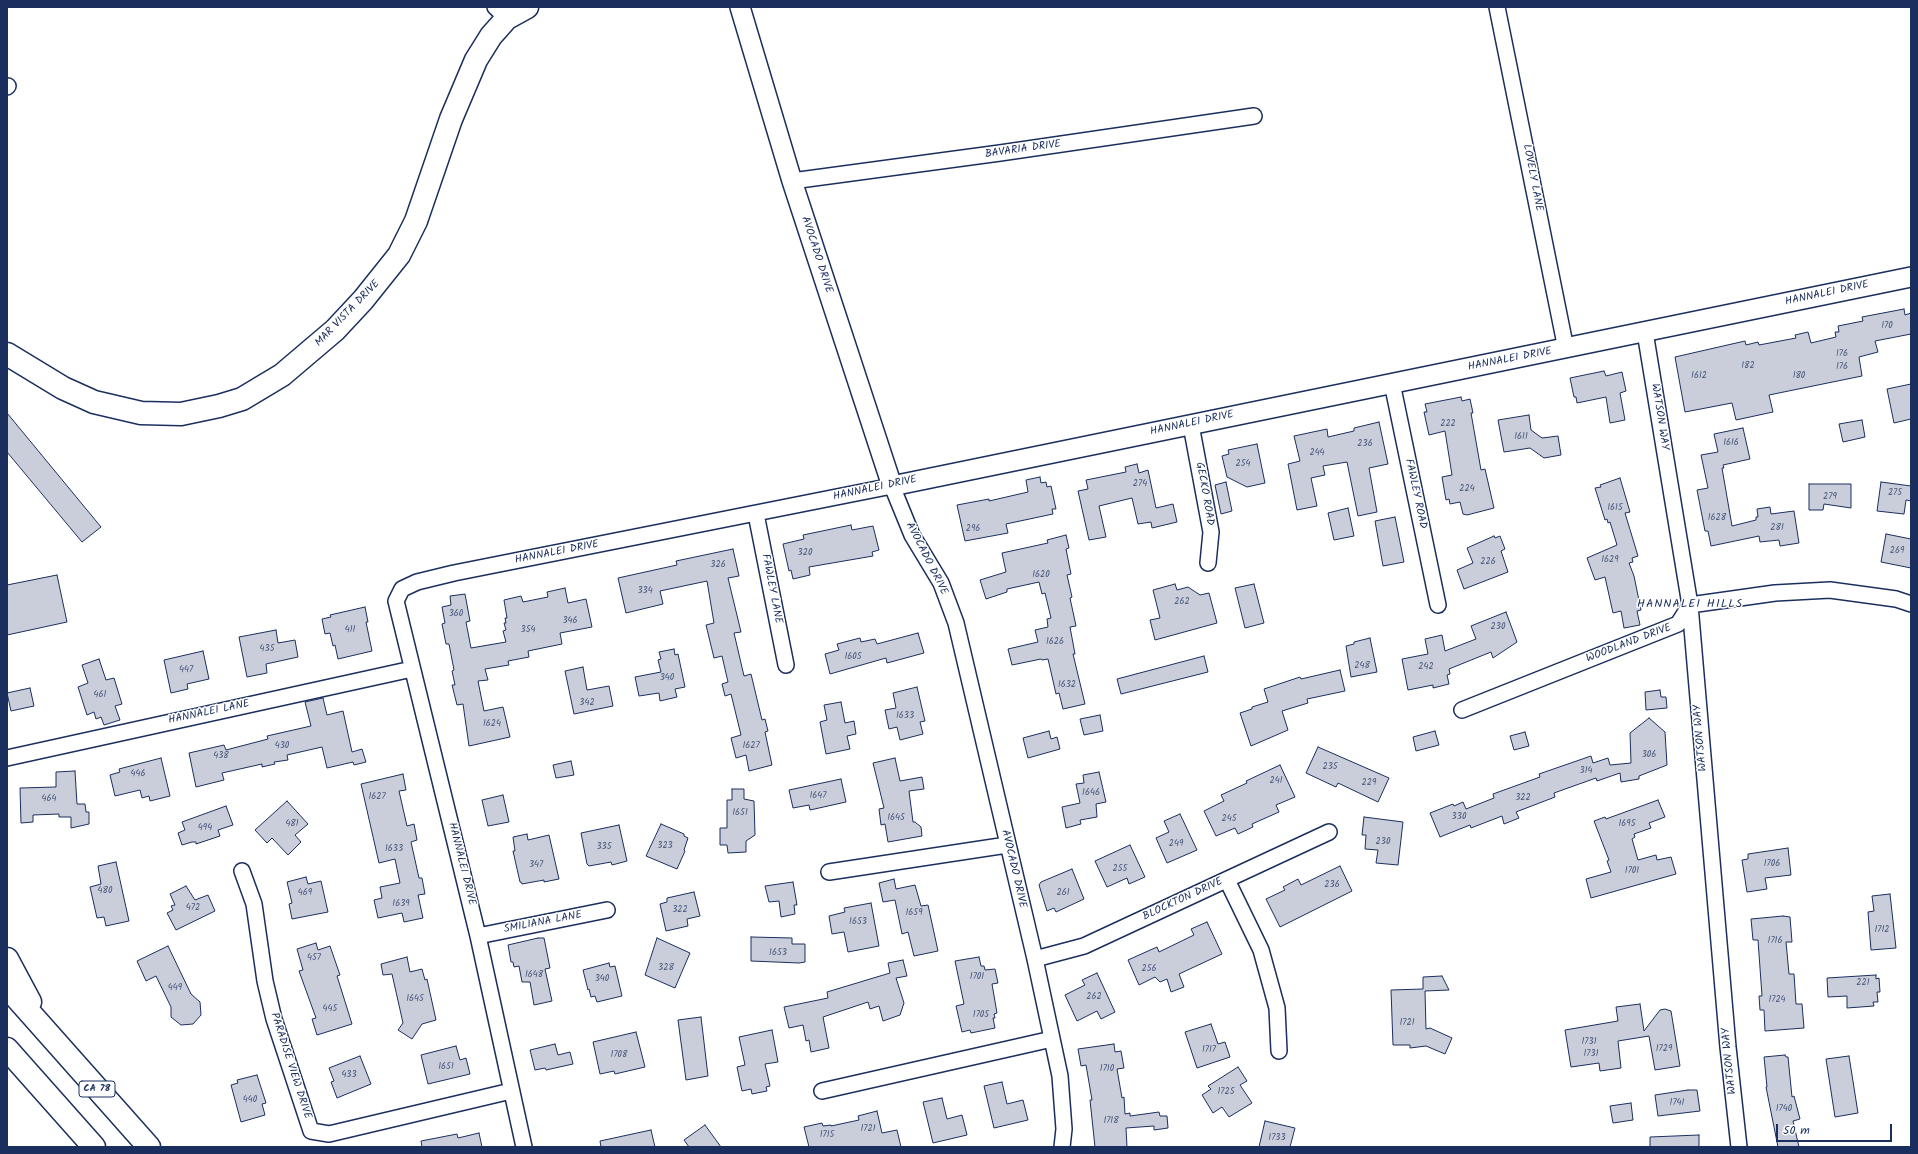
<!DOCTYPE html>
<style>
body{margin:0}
#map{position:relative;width:1918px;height:1154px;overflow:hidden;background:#fff;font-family:Kalam,sans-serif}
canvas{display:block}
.frame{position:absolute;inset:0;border:8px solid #1b2f5e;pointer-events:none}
.scale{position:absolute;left:1776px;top:1124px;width:116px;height:18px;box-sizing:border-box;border:2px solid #1b2f5e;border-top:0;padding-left:5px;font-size:12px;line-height:14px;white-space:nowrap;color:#1b2f5e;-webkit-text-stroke:3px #fff;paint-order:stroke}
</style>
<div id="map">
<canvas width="1918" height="1154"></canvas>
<div class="frame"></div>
<div class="scale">50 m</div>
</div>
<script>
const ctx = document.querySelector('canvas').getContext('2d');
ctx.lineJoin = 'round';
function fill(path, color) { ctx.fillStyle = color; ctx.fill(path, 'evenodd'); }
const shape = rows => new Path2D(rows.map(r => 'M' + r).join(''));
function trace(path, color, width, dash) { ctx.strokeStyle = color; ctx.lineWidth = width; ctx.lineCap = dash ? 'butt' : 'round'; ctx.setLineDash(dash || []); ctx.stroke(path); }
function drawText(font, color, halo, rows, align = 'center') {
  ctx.font = font + ' Kalam,sans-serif'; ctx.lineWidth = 3; ctx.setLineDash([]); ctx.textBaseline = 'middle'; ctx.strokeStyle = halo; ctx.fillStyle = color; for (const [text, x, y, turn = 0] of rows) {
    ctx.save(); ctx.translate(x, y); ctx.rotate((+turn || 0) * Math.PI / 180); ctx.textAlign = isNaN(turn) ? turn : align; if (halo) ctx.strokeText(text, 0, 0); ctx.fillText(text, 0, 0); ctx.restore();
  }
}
const building = shape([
 [1904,309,1905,315,1911,313,1911,334,1875,341,1878,352,1859,357,1862,376,1769,395,1773,412,1736,420,1732,403,1685,412,1675,357,1745,341,1746,345,1758,342,1759,345,1796,338,1795,335,1808,332,1811,343,1836,337,1835,332,1839,332,1838,326,1863,321,1862,317,1904,309],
 [1604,371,1606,376,1622,372,1626,391,1620,393,1625,420,1610,423,1606,397,1577,403,1576,397,1574,397,1570,378,1604,371],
 [1911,384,1911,419,1894,423,1887,389,1911,384],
 [1461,397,1462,401,1470,399,1473,413,1471,413,1481,470,1485,469,1494,508,1467,515,1463,514,1460,502,1450,504,1449,499,1446,500,1442,477,1452,475,1445,431,1429,435,1424,412,1427,412,1425,404,1461,397],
 [7,413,101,527,82,542,7,452,7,413],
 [1529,415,1531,430,1542,438,1558,436,1561,455,1544,458,1530,448,1504,452,1498,420,1529,415],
 [1862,420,1865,437,1843,442,1839,424,1862,420],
 [1379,422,1388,464,1369,468,1377,512,1358,516,1347,462,1323,466,1325,475,1311,478,1317,506,1297,510,1288,464,1300,461,1294,436,1327,429,1328,437,1354,431,1354,428,1379,422],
 [1743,428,1750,459,1723,465,1724,468,1722,468,1732,526,1756,520,1756,517,1758,517,1757,509,1770,507,1771,514,1794,511,1799,543,1780,546,1779,540,1760,542,1759,536,1711,546,1708,531,1705,531,1697,490,1708,488,1701,455,1718,452,1714,434,1743,428],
 [1257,444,1265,483,1247,487,1227,477,1222,456,1229,454,1228,450,1257,444],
 [1137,464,1139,473,1148,470,1156,508,1173,504,1177,522,1152,528,1151,522,1138,524,1132,498,1099,506,1106,537,1089,540,1078,491,1088,489,1086,480,1126,472,1125,467,1137,464],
 [1040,477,1041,483,1046,482,1047,487,1051,486,1056,509,1052,509,1053,514,1006,524,1008,533,965,541,957,505,989,499,989,501,1028,492,1026,480,1040,477],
 [1620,478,1630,512,1625,513,1638,556,1632,558,1633,562,1629,563,1634,576,1641,610,1637,611,1640,625,1624,628,1621,611,1613,613,1605,577,1595,580,1587,558,1617,545,1610,522,1608,523,1607,519,1605,520,1595,488,1601,487,1600,485,1620,478],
 [1226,482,1232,511,1221,514,1215,485,1226,482],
 [1881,482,1911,486,1911,501,1906,500,1904,514,1877,511,1881,482],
 [1809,484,1851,484,1851,508,1824,504,1823,510,1809,510,1809,484],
 [1348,508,1354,536,1334,540,1328,513,1348,508],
 [1395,517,1404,562,1383,566,1375,521,1395,517],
 [851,525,852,530,873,526,879,550,872,552,873,556,809,567,810,575,793,579,791,570,789,571,783,544,804,539,803,535,851,525],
 [1886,534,1911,539,1911,568,1881,562,1886,534],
 [1066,535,1069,548,1066,549,1071,574,1067,575,1072,597,1070,598,1076,626,1070,627,1075,654,1073,654,1085,704,1063,709,1059,693,1056,694,1048,659,1042,660,1041,659,1012,665,1008,649,1038,642,1035,630,1048,627,1047,619,1051,618,1045,593,1042,594,1039,582,1007,589,1007,592,986,599,980,580,1006,572,1002,553,1048,543,1047,540,1066,535],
 [1494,536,1495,538,1500,536,1505,549,1501,551,1508,572,1464,589,1457,570,1473,563,1467,548,1494,536],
 [733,549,739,576,728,578,741,632,734,633,744,676,751,674,762,720,765,719,768,731,765,732,772,765,749,771,746,755,736,758,731,738,741,735,731,694,725,696,722,684,728,682,722,656,714,658,706,625,714,623,707,581,660,591,663,604,626,613,618,578,677,565,676,561,733,549],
 [57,575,67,622,7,635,7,585,57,575],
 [1175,584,1177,590,1188,587,1200,595,1209,593,1217,623,1155,640,1150,620,1160,618,1153,590,1175,584],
 [1254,584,1264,623,1245,628,1235,588,1254,584],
 [565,588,568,603,586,599,592,627,560,633,562,644,528,651,529,657,508,661,509,665,485,669,488,680,478,681,484,711,503,707,510,737,469,746,463,704,457,705,452,685,455,685,452,671,454,670,449,644,446,644,442,624,445,623,442,607,451,605,450,596,465,594,470,621,466,622,471,648,506,642,503,631,506,630,504,623,506,623,505,618,507,618,504,600,521,596,523,602,548,597,547,592,565,588],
 [365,607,368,622,366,622,372,651,338,659,335,645,333,646,330,633,325,634,322,619,331,617,330,615,365,607],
 [1506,612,1517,642,1493,658,1491,652,1449,669,1450,674,1447,675,1449,684,1433,688,1433,685,1408,690,1402,659,1428,654,1425,639,1442,635,1445,651,1476,639,1471,626,1506,612],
 [276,630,278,643,295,640,298,657,266,664,267,673,247,677,239,637,276,630],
 [918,633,924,653,887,663,886,658,830,674,825,654,839,650,837,644,860,638,861,642,875,639,877,644,918,633],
 [1370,638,1377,672,1351,677,1346,646,1354,644,1354,642,1370,638],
 [674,649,675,655,678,654,685,687,675,689,677,697,660,701,659,693,639,696,635,677,661,672,658,660,661,659,659,652,674,649],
 [203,651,209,679,187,684,188,689,171,693,164,660,203,651],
 [1204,656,1208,672,1121,694,1117,679,1204,656],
 [99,659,106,680,114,678,122,704,115,706,120,720,104,725,101,717,96,719,94,712,87,715,78,687,88,683,82,665,99,659],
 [583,667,587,690,609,686,613,706,574,714,565,671,583,667],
 [1340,670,1345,691,1307,699,1308,703,1282,711,1288,730,1251,746,1240,713,1252,709,1252,707,1268,702,1264,689,1300,677,1301,679,1340,670],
 [917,687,925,721,920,722,923,734,900,740,897,727,889,729,885,710,896,708,893,693,917,687],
 [30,688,34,706,11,711,7,693,30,688],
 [1660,690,1661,697,1666,697,1667,708,1646,710,1645,692,1660,690],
 [323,698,327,715,343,711,352,752,362,749,366,762,354,765,353,762,327,768,322,747,287,755,288,760,274,762,275,764,262,767,262,764,222,773,224,780,196,787,189,753,224,745,226,750,268,739,267,736,311,726,305,702,323,698],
 [841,702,845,723,854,721,856,734,847,736,850,749,826,754,820,722,827,720,824,705,841,702],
 [1100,715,1103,731,1084,735,1080,719,1100,715],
 [1649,718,1665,732,1667,765,1639,776,1639,779,1621,782,1620,773,1597,781,1596,778,1554,793,1555,797,1516,812,1519,818,1504,824,1502,816,1471,828,1470,825,1440,837,1430,813,1453,804,1454,806,1463,802,1466,809,1494,798,1493,794,1540,777,1539,774,1591,756,1593,763,1608,758,1610,765,1631,763,1630,733,1649,718],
 [1049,731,1051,739,1057,737,1060,749,1028,758,1023,738,1049,731],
 [1435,731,1439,745,1416,751,1413,737,1435,731],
 [1525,732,1529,746,1514,750,1510,736,1525,732],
 [1318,747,1389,778,1378,802,1338,783,1336,787,1306,773,1318,747],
 [161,758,170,796,150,801,149,796,142,798,140,790,115,796,110,775,120,772,119,769,161,758],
 [895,758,900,781,922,777,924,789,909,791,913,822,915,822,921,827,922,836,888,842,885,824,881,825,879,809,884,808,873,763,895,758],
 [571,761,574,775,556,778,553,765,571,761],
 [1280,765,1295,797,1276,805,1279,812,1252,824,1253,827,1238,834,1235,828,1216,836,1204,811,1224,801,1221,795,1247,783,1246,781,1280,765],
 [75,771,77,804,85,804,86,812,89,812,89,824,71,828,71,817,59,817,59,814,33,815,33,822,21,823,20,788,56,787,56,772,75,771],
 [1099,772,1106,802,1096,804,1097,817,1080,820,1081,824,1066,828,1062,807,1080,803,1076,784,1084,783,1083,775,1099,772],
 [403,774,406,790,399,791,407,826,414,824,417,840,411,842,419,878,422,878,425,894,418,895,423,918,404,922,402,913,378,918,374,900,382,898,380,887,400,883,395,859,379,863,361,784,403,774],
 [841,779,846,802,810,810,809,805,793,808,789,790,841,779],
 [732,789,744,789,744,799,754,801,755,835,746,841,746,852,728,853,727,845,720,845,720,828,727,828,727,800,732,800,732,789],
 [503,795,509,822,488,826,482,800,503,795],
 [1658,800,1665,817,1649,823,1651,828,1634,834,1635,837,1632,839,1638,860,1656,855,1657,860,1671,857,1676,874,1591,898,1586,879,1611,872,1607,861,1609,860,1594,821,1605,817,1606,819,1658,800],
 [287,801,308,824,295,835,301,842,288,855,272,838,267,843,255,830,287,801],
 [226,806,233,825,218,830,220,836,196,844,196,842,192,842,182,845,178,833,185,830,182,822,226,806],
 [1180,814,1197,850,1167,863,1156,838,1169,832,1164,821,1180,814],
 [1364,817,1403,822,1398,865,1376,863,1378,850,1365,849,1366,835,1362,835,1364,817],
 [661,824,684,834,684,836,688,838,684,850,685,851,677,869,646,856,661,824],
 [619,825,627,861,612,865,611,862,589,866,587,864,581,833,619,825],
 [527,834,528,840,549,835,559,879,544,882,544,880,522,884,521,882,520,882,513,851,515,851,513,837,527,834],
 [1130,845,1145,877,1129,884,1127,878,1107,887,1095,861,1130,845],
 [1788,848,1791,875,1765,878,1767,889,1747,892,1742,860,1748,859,1748,854,1788,848],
 [116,862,129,921,106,926,104,917,97,918,90,887,101,884,98,866,116,862],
 [1340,866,1352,891,1280,927,1266,899,1285,890,1283,887,1298,879,1301,885,1340,866],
 [1072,869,1084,899,1056,912,1054,908,1047,911,1039,885,1041,882,1072,869],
 [306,877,308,884,321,881,328,912,292,919,289,904,292,903,287,882,306,877],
 [894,879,896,889,915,885,921,906,928,905,938,951,914,956,908,932,902,934,895,900,883,902,879,883,894,879],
 [793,882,797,905,794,905,795,914,781,917,779,901,769,902,765,886,793,882],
 [186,886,195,900,208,895,215,911,176,930,167,913,173,910,171,906,175,905,170,894,186,886],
 [694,892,700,916,687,919,688,926,666,931,660,904,667,902,667,898,694,892],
 [1890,894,1896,948,1871,950,1868,912,1874,911,1872,896,1890,894],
 [871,903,879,946,848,952,844,932,832,934,829,916,845,912,844,908,871,903],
 [1783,916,1790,917,1792,942,1786,942,1789,974,1794,974,1796,1004,1802,1004,1804,1028,1765,1031,1764,1010,1760,1010,1759,996,1762,996,1758,940,1753,940,1751,919,1783,916],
 [1207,922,1222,954,1179,974,1184,987,1171,992,1167,979,1160,982,1155,977,1139,985,1128,960,1157,947,1159,952,1194,935,1191,929,1207,922],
 [751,937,792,938,792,944,805,944,805,962,799,963,751,961,751,937],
 [538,938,544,938,550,968,545,969,552,1001,534,1005,530,982,522,982,519,966,514,967,513,962,511,962,508,945,538,938],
 [657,938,690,953,675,988,645,975,657,938],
 [316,943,318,950,330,946,340,975,337,976,352,1024,317,1035,312,1019,316,1018,299,971,303,970,297,949,316,943],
 [168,946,191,994,200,1002,201,1015,193,1024,181,1025,171,1017,171,1007,156,976,146,981,137,961,168,946],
 [407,957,410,972,422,969,425,980,427,979,436,1020,422,1024,412,1039,398,1030,403,1023,392,974,383,975,381,964,407,957],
 [979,957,981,966,984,966,985,970,995,969,998,983,992,984,997,1013,994,1014,995,1018,993,1018,995,1028,971,1033,970,1030,962,1032,956,1006,964,1004,955,961,979,957],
 [903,960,907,976,896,978,904,1003,900,1015,883,1021,879,1006,870,1009,868,1002,823,1017,829,1048,811,1052,809,1040,806,1041,803,1025,789,1028,784,1007,828,998,827,992,890,973,888,963,903,960],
 [609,963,610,967,615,966,622,996,597,1002,595,996,591,997,589,989,588,990,583,970,609,963],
 [1097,973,1115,1012,1101,1019,1097,1011,1077,1021,1065,995,1085,985,1082,980,1097,973],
 [1876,975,1876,979,1879,978,1880,992,1877,992,1878,1002,1873,1002,1874,1006,1847,1008,1847,996,1828,997,1827,978,1876,975],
 [1442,976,1449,990,1425,991,1426,1029,1430,1028,1452,1038,1445,1054,1426,1046,1410,1048,1410,1045,1393,1045,1391,990,1423,989,1423,977,1442,976],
 [1640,1004,1644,1031,1660,1010,1665,1009,1671,1011,1680,1066,1655,1070,1649,1036,1618,1041,1621,1068,1600,1071,1599,1063,1571,1067,1565,1030,1618,1021,1616,1007,1640,1004],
 [701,1017,708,1076,686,1080,678,1020,701,1017],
 [1211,1024,1218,1044,1225,1042,1230,1057,1197,1068,1185,1032,1211,1024],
 [772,1030,778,1062,765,1064,770,1086,766,1087,767,1091,752,1094,751,1089,742,1091,737,1067,745,1065,739,1037,772,1030],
 [636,1032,645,1067,615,1074,614,1071,600,1074,593,1042,636,1032],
 [555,1044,558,1055,570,1052,573,1064,546,1070,545,1068,535,1070,530,1050,555,1044],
 [1114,1044,1115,1052,1121,1051,1124,1068,1117,1069,1122,1098,1124,1097,1125,1114,1130,1113,1130,1116,1159,1112,1160,1116,1167,1116,1168,1128,1154,1130,1154,1126,1126,1128,1127,1147,1095,1147,1090,1100,1092,1100,1086,1065,1081,1066,1078,1049,1114,1044],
 [456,1046,460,1060,466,1058,470,1074,428,1084,421,1055,456,1046],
 [1785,1055,1786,1057,1788,1057,1792,1097,1794,1096,1800,1119,1793,1121,1799,1147,1778,1147,1766,1087,1767,1087,1764,1057,1785,1055],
 [360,1056,371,1084,337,1098,331,1082,334,1081,329,1068,360,1056],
 [1849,1056,1858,1113,1835,1117,1826,1059,1849,1056],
 [1238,1067,1247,1081,1240,1085,1252,1103,1229,1117,1222,1107,1213,1113,1202,1095,1211,1089,1208,1086,1238,1067],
 [257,1075,266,1103,262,1104,265,1115,241,1122,231,1085,238,1083,237,1080,257,1075],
 [1002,1082,1007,1104,1023,1100,1028,1120,994,1128,984,1086,1002,1082],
 [1688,1090,1697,1090,1700,1111,1658,1116,1655,1095,1688,1090],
 [942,1098,947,1119,962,1115,967,1135,933,1143,923,1102,942,1098],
 [1631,1103,1633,1120,1613,1123,1610,1106,1631,1103],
 [877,1111,882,1133,897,1130,901,1147,809,1147,804,1127,822,1123,823,1126,831,1125,831,1126,859,1120,858,1116,877,1111],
 [1265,1121,1295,1128,1290,1147,1259,1147,1265,1121],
 [705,1125,721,1147,689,1147,684,1140,705,1125],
 [651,1130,655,1147,601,1147,600,1141,651,1130],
 [479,1133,482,1147,422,1147,421,1141,457,1134,458,1138,479,1133],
 [1699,1135,1699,1147,1650,1147,1650,1137,1699,1135]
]);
const minor = shape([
 [495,7,507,18],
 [1497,7,1566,349],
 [7,87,8,86],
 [792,181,1000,153,1254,116],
 [1645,332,1690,605,1728,1047,1739,1147],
 [1392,383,1438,605],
 [1191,425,1211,532,1208,563],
 [756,514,786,665],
 [1462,710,1678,624,1690,605,1775,593,1830,590,1896,599,1911,604],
 [7,758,412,669],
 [242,871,254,904,265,981,274,1019,311,1131,329,1134,511,1091],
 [829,872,1007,845],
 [1227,880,1261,950,1277,1008,1279,1051],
 [478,936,607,910],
 [1035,959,1084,946,1329,832],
 [822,1091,1052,1039],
 [524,1147,478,936,396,601,402,589,417,582,454,573,892,486,912,535,941,583,956,623,1035,959,1060,1076,1064,1129,1062,1147]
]);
const tertiary = shape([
 [740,7,792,181,892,486,1911,277]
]);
const secondary = shape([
 [7,354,63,388,94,402,141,413,181,414,219,406,242,399,282,375,335,330,363,300,399,255,416,221,451,119,476,60,491,36,507,18,527,7]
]);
const motorway = shape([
 [7,959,30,1002],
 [7,987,149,1147],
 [7,1049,94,1147]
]);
const numberNames = [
 ["170",1887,326],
 ["176",1842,354],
 ["182",1748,366],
 ["176",1842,367],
 ["1612",1699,376],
 ["180",1799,376],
 ["222",1448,424],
 ["1611",1521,437],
 ["1616",1731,443],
 ["236",1365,444],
 ["244",1317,453],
 ["254",1243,464],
 ["274",1140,484],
 ["224",1467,489],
 ["275",1895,493],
 ["279",1830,497],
 ["1615",1615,508],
 ["1628",1717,518],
 ["281",1777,528],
 ["296",973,529],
 ["269",1897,551],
 ["320",805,553],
 ["1629",1610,560],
 ["226",1488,562],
 ["326",718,565],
 ["1620",1041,575],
 ["334",645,591],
 ["262",1182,602],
 ["360",456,614],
 ["346",570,621],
 ["230",1498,627],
 ["411",350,630],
 ["354",528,630],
 ["1626",1055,642],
 ["435",267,649],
 ["1605",853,657],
 ["248",1362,666],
 ["242",1426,667],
 ["447",186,670],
 ["340",667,678],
 ["1632",1067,685],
 ["461",100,695],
 ["342",587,703],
 ["1633",905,716],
 ["1624",492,724],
 ["430",282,746],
 ["1627",751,746],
 ["306",1649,755],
 ["438",221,756],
 ["235",1330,767],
 ["314",1586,771],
 ["446",138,774],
 ["241",1276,781],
 ["229",1369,783],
 ["1646",1091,793],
 ["1647",818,796],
 ["1627",377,797],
 ["322",1523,798],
 ["464",49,799],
 ["1651",740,813],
 ["330",1459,817],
 ["1645",896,818],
 ["245",1229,819],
 ["481",292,824],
 ["1695",1627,824],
 ["494",205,828],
 ["230",1383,842],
 ["249",1176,844],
 ["323",665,846],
 ["335",604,847],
 ["1633",394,849],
 ["1706",1772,864],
 ["347",536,865],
 ["255",1120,869],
 ["1701",1632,871],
 ["236",1332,885],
 ["480",105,891],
 ["469",305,893],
 ["261",1063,893],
 ["1639",401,904],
 ["472",193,908],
 ["322",680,910],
 ["1659",914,913],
 ["1653",858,922],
 ["1712",1882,930],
 ["1716",1775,941],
 ["1653",778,953],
 ["457",314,958],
 ["328",666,968],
 ["256",1149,969],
 ["1648",534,975],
 ["1701",977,977],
 ["340",602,979],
 ["221",1863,983],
 ["449",175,988],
 ["262",1094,997],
 ["1645",415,999],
 ["1724",1777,1000],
 ["445",330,1009],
 ["1705",981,1015],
 ["1721",1407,1023],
 ["1731",1589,1042],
 ["1729",1664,1049],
 ["1717",1209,1050],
 ["1731",1591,1054],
 ["1708",619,1055],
 ["1651",446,1067],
 ["1710",1107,1069],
 ["433",349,1075],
 ["1725",1226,1092],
 ["440",250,1100],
 ["1741",1677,1103],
 ["1740",1784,1109],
 ["1718",1111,1121],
 ["1721",868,1129],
 ["1715",827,1135],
 ["1733",1277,1138]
];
const shields = [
 [97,1089,36]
];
const shieldNames = [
 ["CA 78",97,1089]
];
const streetNames = [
 ["BAVARIA DRIVE",1023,150,-8],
 ["LOVELY LANE",1532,178,79],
 ["AVOCADO DRIVE",816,255,72],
 ["HANNALEI DRIVE",1827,294,-12],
 ["MAR VISTA DRIVE",348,314,-46],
 ["HANNALEI DRIVE",1510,360,-11],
 ["WATSON WAY",1659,417,81],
 ["HANNALEI DRIVE",1192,424,-12],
 ["HANNALEI DRIVE",875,489,-12],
 ["GECKO ROAD",1204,494,80],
 ["FAWLEY ROAD",1415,494,78],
 ["HANNALEI DRIVE",557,553,-11],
 ["AVOCADO DRIVE",926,559,63],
 ["FAWLEY LANE",771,589,79],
 ["WOODLAND DRIVE",1629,644,-21],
 ["HANNALEI LANE",209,713,-12],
 ["WATSON WAY",1701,738,-95],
 ["HANNALEI DRIVE",461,864,76],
 ["AVOCADO DRIVE",1013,869,77],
 ["BLOCKTON DRIVE",1183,900,-25],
 ["SMILIANA LANE",543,923,-11],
 ["WATSON WAY",1730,1061,-96],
 ["PARADISE VIEW DRIVE",290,1066,72]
];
const neighbourhoodNames = [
 ["HANNALEI HILLS",1690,605]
];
fill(building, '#caceda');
trace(building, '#1b2f5e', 1);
trace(minor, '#1b2f5e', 18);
trace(tertiary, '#1b2f5e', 22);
trace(secondary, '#1b2f5e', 25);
trace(motorway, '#1b2f5e', 25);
trace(minor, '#fff', 15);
trace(tertiary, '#fff', 19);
trace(secondary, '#fff', 22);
trace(motorway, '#fff', 22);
drawText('9px', '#47577d', null, numberNames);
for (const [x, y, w] of shields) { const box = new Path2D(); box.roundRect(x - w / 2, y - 8, w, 16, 3); ctx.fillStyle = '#fff'; ctx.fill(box); trace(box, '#1b2f5e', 1); }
drawText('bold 10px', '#1b2f5e', null, shieldNames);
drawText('11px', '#1b2f5e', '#fff', streetNames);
ctx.letterSpacing = '1px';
drawText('12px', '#1b2f5e', '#fff', neighbourhoodNames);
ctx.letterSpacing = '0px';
</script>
